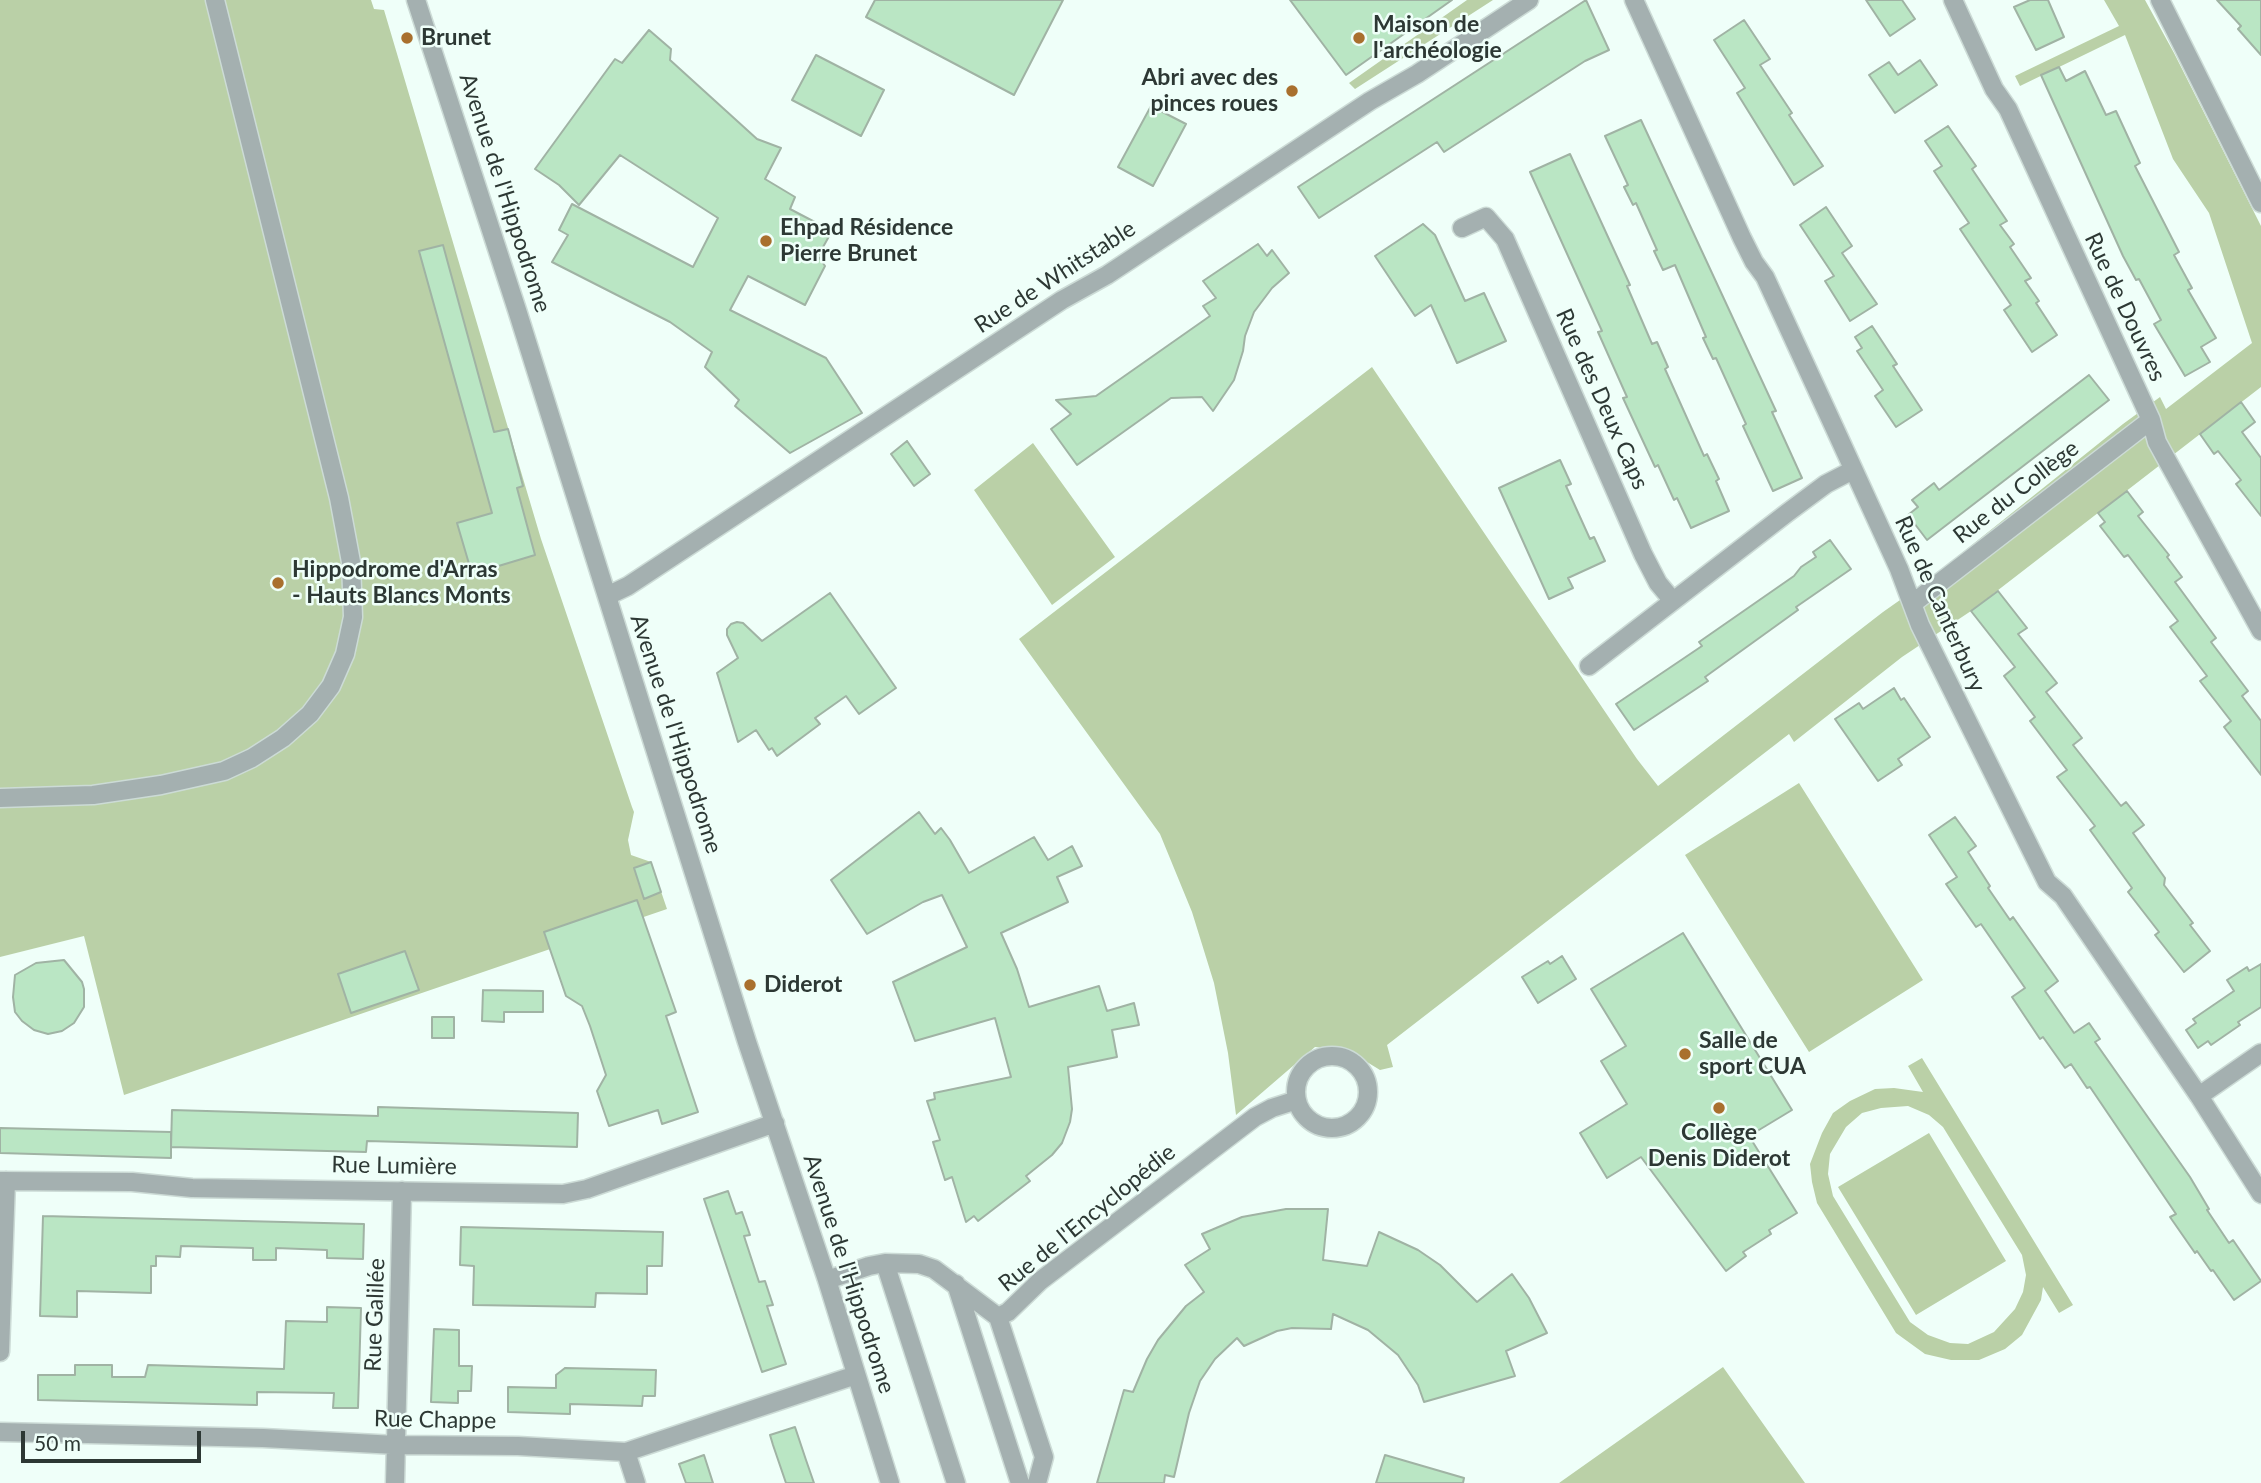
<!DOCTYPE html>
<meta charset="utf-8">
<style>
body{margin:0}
#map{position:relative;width:2261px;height:1483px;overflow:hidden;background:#effff9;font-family:Lato,sans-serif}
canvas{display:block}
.scale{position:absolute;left:21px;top:1431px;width:180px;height:32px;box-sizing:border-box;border:4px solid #2d3834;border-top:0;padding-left:9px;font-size:21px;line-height:24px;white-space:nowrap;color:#2d3834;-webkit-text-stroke:5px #effff9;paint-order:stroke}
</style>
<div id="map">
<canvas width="2261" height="1483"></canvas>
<div class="scale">50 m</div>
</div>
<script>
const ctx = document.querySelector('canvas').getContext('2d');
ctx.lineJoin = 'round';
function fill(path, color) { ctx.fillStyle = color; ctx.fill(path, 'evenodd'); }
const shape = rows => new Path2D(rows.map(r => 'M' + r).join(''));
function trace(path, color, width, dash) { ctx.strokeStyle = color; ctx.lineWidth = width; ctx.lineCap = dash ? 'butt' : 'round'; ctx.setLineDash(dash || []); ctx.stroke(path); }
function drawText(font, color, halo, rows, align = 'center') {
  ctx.font = font + ' Lato,sans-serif'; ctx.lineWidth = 5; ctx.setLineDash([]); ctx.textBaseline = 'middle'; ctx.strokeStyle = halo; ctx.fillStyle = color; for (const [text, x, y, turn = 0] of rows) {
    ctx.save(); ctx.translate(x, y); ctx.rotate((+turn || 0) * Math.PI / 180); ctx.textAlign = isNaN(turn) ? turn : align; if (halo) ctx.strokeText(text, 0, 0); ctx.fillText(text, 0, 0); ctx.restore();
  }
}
const green = shape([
 [0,0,371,0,374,9,384,10,541,539,632,807,634,812,628,840,631,855,651,862,667,909,124,1095,84,936,0,957],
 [1467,0,1493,0,1355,89,1349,83],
 [2104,0,2145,0,2174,53,2261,226,2261,387,1971,611,1902,657,1794,742,1789,734,1387,1045,1393,1067,1380,1070,1349,1051,1315,1047,1236,1115,1228,1053,1214,983,1192,912,1160,834,1019,639,1372,367,1637,759,1658,786,1883,612,1927,581,2123,424,2160,397,2166,409,2252,343,2209,213,2173,159,2125,35,2020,86,2015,76,2119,26],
 [1033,443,1115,557,1052,605,974,490],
 [1799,783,1923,980,1809,1052,1685,855],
 [1922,1058,2073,1305,2059,1313,2043,1287,2041,1300,2022,1335,2005,1349,1979,1360,1951,1360,1925,1354,1896,1333,1817,1203,1812,1182,1810,1164,1822,1133,1833,1113,1850,1101,1875,1089,1894,1088,1923,1092,1908,1066],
 [1908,1106,1929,1115,1943,1127,2022,1255,2026,1275,2023,1292,2015,1309,1994,1332,1968,1344,1950,1343,1928,1335,1910,1322,1833,1196,1828,1174,1830,1154,1846,1127,1862,1113,1881,1108],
 [1929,1133,2006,1261,1916,1315,1838,1187],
 [1723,1367,1805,1483,1559,1483]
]);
const building = shape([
 [875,0,1063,0,1014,95,866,17,875,0],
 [1290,0,1452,0,1346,75,1290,0],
 [1586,0,1609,50,1585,61,1444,152,1437,142,1319,218,1298,187,1586,0],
 [1866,0,1902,0,1915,19,1890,36,1866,0],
 [2030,0,2048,0,2064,37,2036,50,2014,7,2030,0],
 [2217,0,2261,0,2261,55,2238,29,2241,26,2217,0],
 [1744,20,1770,59,1760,65,1792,113,1789,115,1823,166,1794,185,1737,93,1745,88,1714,40,1744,20],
 [649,30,671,49,670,60,757,139,781,148,765,179,795,197,790,209,832,231,818,256,825,266,805,305,748,276,730,310,826,358,862,413,790,453,735,406,739,400,705,367,712,352,670,322,552,262,568,235,559,230,572,204,693,267,718,218,620,155,579,205,559,185,535,169,615,59,622,63,649,30],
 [816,55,884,90,861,136,792,100,816,55],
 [1920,60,1937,85,1895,113,1869,75,1889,62,1898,75,1920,60],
 [2059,67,2066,81,2085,71,2106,115,2116,111,2140,163,2135,166,2179,252,2174,255,2192,288,2188,290,2216,338,2201,347,2210,362,2185,376,2154,324,2161,320,2139,279,2136,280,2123,256,2041,75,2059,67],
 [1151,106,1186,124,1153,186,1118,167,1151,106],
 [1641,120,1776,411,1772,412,1802,478,1773,491,1743,426,1746,424,1716,358,1713,359,1703,338,1706,337,1675,265,1663,270,1654,251,1657,250,1636,203,1633,205,1624,187,1628,185,1605,136,1641,120],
 [1948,126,1976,166,1972,169,2007,221,2000,225,2014,244,2010,247,2031,278,2025,281,2039,301,2036,303,2057,335,2032,352,2004,310,2011,305,1960,229,1969,223,1934,171,1942,166,1925,141,1948,126],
 [1570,154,1630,285,1627,286,1652,344,1657,342,1668,367,1665,369,1704,456,1707,454,1719,479,1716,481,1729,511,1691,528,1677,498,1674,500,1658,465,1655,467,1623,398,1627,397,1598,332,1602,331,1530,172,1570,154],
 [1826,207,1852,246,1842,253,1877,304,1850,321,1825,281,1834,276,1800,225,1826,207],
 [1423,224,1435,235,1465,301,1484,293,1506,341,1457,363,1431,305,1415,316,1375,256,1423,224],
 [1258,244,1267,256,1272,250,1289,273,1272,288,1254,312,1245,336,1243,351,1234,380,1213,411,1202,397,1171,398,1077,465,1051,429,1071,414,1056,400,1096,396,1210,316,1203,306,1216,298,1203,281,1258,244],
 [443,245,494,432,508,429,523,486,517,488,535,555,472,574,457,523,492,513,419,251,443,245],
 [1872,326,1897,364,1893,366,1922,410,1896,427,1875,396,1883,390,1857,351,1862,348,1855,337,1872,326],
 [2089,375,2109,400,1927,540,1908,515,1918,507,1912,500,1934,483,1939,490,2089,375],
 [2241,402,2255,422,2242,432,2261,458,2261,516,2236,484,2241,480,2218,451,2214,454,2200,434,2241,402],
 [907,441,930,474,914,486,891,454,907,441],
 [1560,460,1571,484,1566,486,1590,539,1594,537,1605,561,1568,578,1573,588,1549,599,1499,488,1560,460],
 [2127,491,2143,512,2138,516,2169,555,2167,557,2182,577,2175,582,2216,638,2211,642,2248,691,2242,696,2261,721,2261,775,2224,727,2231,721,2200,681,2207,676,2170,627,2178,621,2128,555,2124,557,2100,526,2105,522,2098,513,2127,491],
 [1830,540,1851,569,1796,607,1798,610,1705,677,1708,681,1634,730,1616,704,1702,646,1699,642,1794,576,1801,567,1816,557,1813,552,1830,540],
 [1998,591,2027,628,2018,634,2057,683,2046,692,2082,738,2073,745,2121,806,2126,802,2144,825,2133,833,2165,878,2164,885,2193,923,2190,925,2210,951,2184,972,2155,935,2159,932,2128,892,2132,888,2090,830,2095,826,2057,777,2067,770,2030,721,2035,717,2004,676,2015,667,1971,611,1998,591],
 [830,593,896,688,859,714,846,696,815,718,820,724,777,756,772,748,769,750,756,730,738,742,717,673,738,658,727,635,727,629,731,624,737,622,743,623,762,641,830,593],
 [1894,688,1901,700,1904,698,1930,737,1898,759,1902,765,1878,781,1835,719,1859,703,1863,709,1894,688],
 [919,812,935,834,941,828,950,840,969,873,1034,837,1048,860,1072,846,1082,866,1057,877,1068,902,1001,933,1017,969,1029,1007,1099,986,1107,1011,1134,1003,1139,1025,1112,1030,1117,1057,1068,1067,1072,1109,1070,1122,1062,1143,1052,1155,1026,1176,1030,1181,978,1221,974,1216,966,1222,952,1177,945,1180,933,1142,940,1140,927,1101,935,1099,934,1093,1011,1077,995,1018,915,1041,893,982,967,947,942,895,923,902,867,934,831,880,919,812],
 [1955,817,1976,846,1968,852,1990,886,1988,888,2010,920,2013,917,2058,981,2045,991,2074,1033,2089,1023,2100,1039,2095,1042,2190,1177,2209,1209,2207,1210,2229,1243,2233,1240,2261,1281,2234,1300,2213,1270,2211,1271,2197,1251,2195,1253,2170,1217,2176,1214,2090,1087,2087,1088,2071,1064,2065,1068,2043,1037,2040,1039,2012,997,2025,988,1981,924,1976,927,1946,884,1957,877,1929,835,1955,817],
 [651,862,661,892,644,899,634,868,651,862],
 [637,900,676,1012,666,1016,698,1112,662,1124,658,1110,609,1126,597,1091,606,1075,590,1026,582,1006,566,996,544,932,637,900],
 [1683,933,1792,1110,1749,1136,1797,1213,1769,1230,1771,1234,1743,1252,1746,1256,1726,1271,1641,1157,1607,1178,1580,1133,1627,1104,1601,1061,1626,1046,1591,989,1683,933],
 [405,951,419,990,351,1013,338,974,405,951],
 [1562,956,1576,979,1538,1003,1522,977,1548,961,1550,964,1562,956],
 [64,960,82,982,84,989,84,1007,74,1023,62,1031,48,1034,34,1030,22,1021,15,1012,13,997,15,975,36,963,64,960],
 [2261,964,2261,1007,2238,1022,2240,1025,2211,1045,2208,1041,2198,1048,2186,1030,2196,1023,2193,1019,2234,991,2227,980,2247,967,2249,971,2261,964],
 [483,990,543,991,543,1012,504,1012,504,1022,482,1021,483,990],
 [432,1017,454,1017,454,1038,432,1038,432,1017],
 [378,1107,578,1113,577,1147,367,1141,366,1152,171,1147,172,1110,378,1116,378,1107],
 [0,1128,171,1132,171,1158,0,1153,0,1128],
 [728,1191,736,1214,742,1212,750,1235,744,1236,759,1282,765,1281,773,1305,767,1306,786,1364,762,1372,704,1199,728,1191],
 [1286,1209,1328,1209,1323,1260,1367,1266,1379,1232,1418,1250,1440,1265,1477,1302,1512,1274,1529,1298,1547,1333,1506,1351,1515,1376,1424,1402,1418,1385,1398,1355,1368,1330,1333,1314,1331,1329,1292,1328,1277,1331,1244,1346,1237,1338,1215,1359,1200,1381,1189,1413,1174,1477,1165,1475,1164,1483,1097,1483,1124,1390,1133,1392,1147,1359,1158,1340,1186,1306,1204,1292,1185,1265,1210,1249,1202,1234,1242,1217,1286,1209],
 [43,1216,364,1224,363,1259,327,1258,327,1250,276,1248,276,1260,253,1260,253,1248,181,1246,180,1257,156,1256,156,1266,151,1266,151,1293,77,1291,77,1317,40,1316,43,1216],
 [461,1227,663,1232,662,1266,647,1266,647,1294,596,1293,595,1307,473,1305,474,1266,460,1265,461,1227],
 [327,1307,361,1308,358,1408,333,1408,334,1393,257,1392,257,1405,38,1400,38,1375,75,1375,75,1365,112,1365,112,1377,145,1377,148,1365,284,1369,286,1321,327,1322,327,1307],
 [434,1329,459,1330,459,1366,472,1366,471,1391,458,1391,458,1403,431,1402,434,1329],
 [565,1368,656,1370,655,1396,643,1396,642,1406,570,1404,570,1414,508,1412,508,1387,556,1388,556,1375,565,1368],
 [795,1427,806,1460,814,1483,786,1483,773,1445,770,1435,795,1427],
 [704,1455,713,1483,686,1483,679,1464,704,1455],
 [1385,1455,1464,1478,1463,1483,1376,1483,1385,1455]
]);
const minor = shape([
 [416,0,517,310,747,1042,827,1280,890,1483],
 [1634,0,1742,238,1754,262,1765,277,1835,429,1899,569,1920,625,2047,882,2063,896,2199,1096,2261,1194],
 [1953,0,1994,89,2008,109,2151,420,2157,442,2261,631],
 [2160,0,2261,203],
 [1462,228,1486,217,1505,239,1643,554,1658,583,1673,601],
 [607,596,628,586,1062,300,1107,275,1370,101,1417,74,1529,0],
 [1912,604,2151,420],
 [1589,666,1787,513,1826,484,1853,470],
 [0,798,93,795,161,785,224,771,252,758,283,738,310,714,331,686,345,654,353,617,351,562,339,498,215,0],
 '1296 1092a36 36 0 1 1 72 0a36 36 0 1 1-72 0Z',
 [2199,1096,2261,1053],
 [0,1181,132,1182,192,1188,563,1194,587,1189,775,1123],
 [885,1263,956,1483],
 [827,1280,869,1266,885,1263,919,1264,934,1269,998,1317,1008,1312,1040,1281,1255,1117,1272,1108,1297,1100],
 [956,1284,1020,1483],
 [998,1317,1044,1457,1037,1483],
 [0,1352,6,1181],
 [0,1432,263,1438,396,1445,518,1446,626,1452,856,1375],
 [626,1452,636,1483],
 [395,1483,402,1191]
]);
const markers = [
 [407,38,7,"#a9702e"],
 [1359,38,7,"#a9702e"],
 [1292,91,7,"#a9702e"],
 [766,241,7,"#a9702e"],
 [278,583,7,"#a9702e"],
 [750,985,7,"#a9702e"],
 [1685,1054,7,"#a9702e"],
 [1719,1108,7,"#a9702e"]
];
const poiNames = [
 ["Maison de",1373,25],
 ["l'archéologie",1373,51],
 ["Brunet",421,38],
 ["Abri avec des",1278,78,"right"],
 ["pinces roues",1278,104,"right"],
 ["Ehpad Résidence",780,228],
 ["Pierre Brunet",780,254],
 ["Hippodrome d'Arras",292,570],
 ["- Hauts Blancs Monts",292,596],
 ["Diderot",764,985],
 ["Salle de",1699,1041],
 ["sport CUA",1699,1067],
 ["Collège",1719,1133,"center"],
 ["Denis Diderot",1719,1159,"center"]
];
const streetNames = [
 ["Avenue de l'Hippodrome",505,193,72],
 ["Rue de Whitstable",1055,277,-33],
 ["Rue de Douvres",2125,307,65],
 ["Rue des Deux Caps",1602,399,66],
 ["Rue du Collège",2016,492,-38],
 ["Rue de Canterbury",1940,604,66],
 ["Avenue de l'Hippodrome",676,734,72],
 ["Rue Lumière",394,1166,1],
 ["Rue de l'Encyclopédie",1087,1218,-39],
 ["Avenue de l'Hippodrome",849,1274,72],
 ["Rue Galilée",375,1315,-88],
 ["Rue Chappe",435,1420,1]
];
fill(green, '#bad0a7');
fill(building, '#bae6c4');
trace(building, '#a0b3a4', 2);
trace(minor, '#ccdbd6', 21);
trace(minor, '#a4b0b0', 18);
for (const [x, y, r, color] of markers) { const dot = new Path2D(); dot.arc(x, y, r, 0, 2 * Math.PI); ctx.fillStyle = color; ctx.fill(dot); trace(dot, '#effff9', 2.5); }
drawText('bold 23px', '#2d3834', '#effff9', poiNames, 'left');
drawText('23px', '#2d3834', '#effff9', streetNames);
</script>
